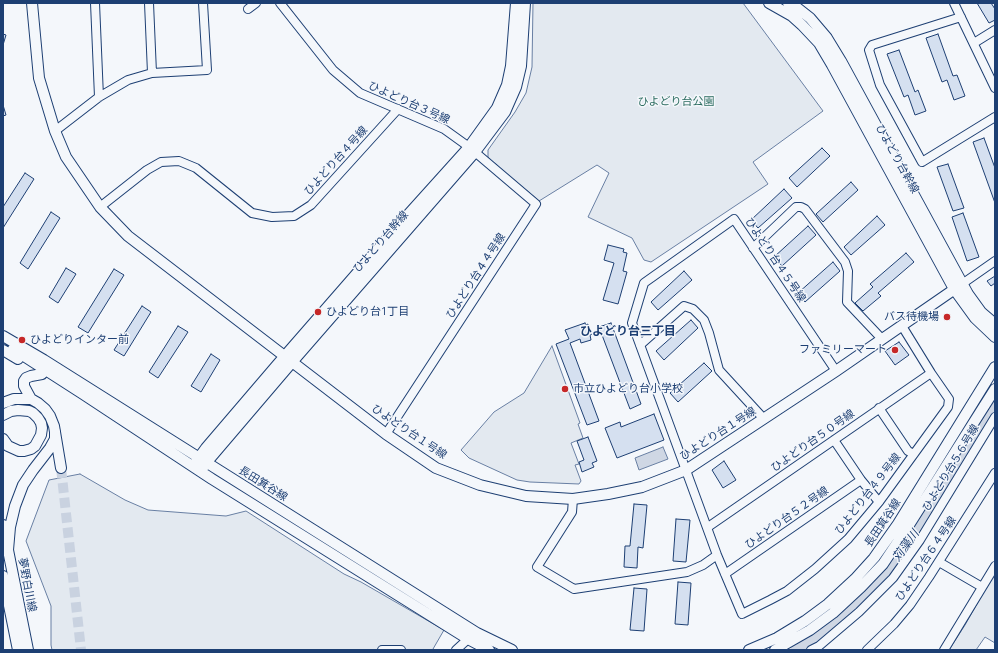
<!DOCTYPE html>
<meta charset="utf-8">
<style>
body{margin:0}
#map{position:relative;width:998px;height:653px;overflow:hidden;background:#f4f7fb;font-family:"Open Sans",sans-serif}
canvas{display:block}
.frame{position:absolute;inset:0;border:4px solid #1d3f73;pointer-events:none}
</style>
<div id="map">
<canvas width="998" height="653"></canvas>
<div class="frame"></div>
</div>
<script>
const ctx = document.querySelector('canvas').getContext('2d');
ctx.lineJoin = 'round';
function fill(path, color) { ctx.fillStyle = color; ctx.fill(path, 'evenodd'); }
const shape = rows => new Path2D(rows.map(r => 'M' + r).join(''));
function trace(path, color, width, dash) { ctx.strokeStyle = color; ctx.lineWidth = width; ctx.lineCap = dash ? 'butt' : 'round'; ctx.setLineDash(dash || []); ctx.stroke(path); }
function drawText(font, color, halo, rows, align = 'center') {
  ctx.font = font + ' "Open Sans","Noto Sans JP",sans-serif'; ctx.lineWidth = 3; ctx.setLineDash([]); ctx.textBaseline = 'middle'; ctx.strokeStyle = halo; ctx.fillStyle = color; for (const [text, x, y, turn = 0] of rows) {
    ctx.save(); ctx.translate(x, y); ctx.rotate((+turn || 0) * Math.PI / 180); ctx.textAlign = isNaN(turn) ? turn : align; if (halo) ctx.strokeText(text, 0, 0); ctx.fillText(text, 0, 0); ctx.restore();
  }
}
const green = shape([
 [533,3,743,3,823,111,753,162,768,184,651,262,644,260,632,238,588,217,609,173,597,165,539,201,488,158,488,150,515,112,526,93,532,67,533,3],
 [552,346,580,423,578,424,583,438,571,443,579,464,575,465,581,481,579,484,530,482,517,480,469,458,461,450,494,412,524,393,552,346],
 [80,474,125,500,148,510,226,516,246,511,344,574,361,582,444,630,433,649,435,650,52,650,51,645,51,606,26,541,49,480,80,474],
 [995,572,995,643,985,637,976,650,949,650,965,625,995,572]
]);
const water = shape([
 [663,447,668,459,639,470,635,458,663,447]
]);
const river = shape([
 [992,410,995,406],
 [798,650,830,627,862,602,911,543,987,418]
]);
const building = shape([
 [977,3,991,3,995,9,995,20,989,23,977,3],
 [3,34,6,35,3,45,3,34],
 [938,34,953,76,957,75,965,96,954,100,947,80,942,82,926,38,938,34],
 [899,50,915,92,918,90,926,111,915,115,908,95,904,97,887,54,899,50],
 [3,105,6,115,3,116,3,105],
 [984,138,995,168,995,203,973,142,984,138],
 [822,148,830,156,797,187,789,178,822,148],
 [948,164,964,208,953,211,937,167,948,164],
 [25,173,34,179,3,228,3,207,25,173],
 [851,182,858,190,823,222,816,214,851,182],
 [784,189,792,198,758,228,751,220,784,189],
 [51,212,60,218,28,269,20,263,51,212],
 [963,213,979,257,967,261,952,217,963,213],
 [877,216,885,225,851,255,844,247,877,216],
 [808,226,816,235,782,266,774,257,808,226],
 [608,245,624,249,623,252,627,253,623,271,627,272,618,304,603,300,614,263,604,260,608,245],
 [906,253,914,262,878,293,881,296,863,311,855,303,873,287,870,284,906,253],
 [833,262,840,271,805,302,798,293,833,262],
 [66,268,76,274,58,303,49,297,66,268],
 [114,269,124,275,88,333,78,327,114,269],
 [684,271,692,280,658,310,651,302,684,271],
 [995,276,995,283,991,286,987,281,995,276],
 [142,306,151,312,124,356,114,350,142,306],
 [691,320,698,328,664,360,656,351,691,320],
 [585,323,586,325,588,324,592,334,590,335,591,340,581,343,580,339,570,343,599,421,587,425,556,344,569,339,565,330,585,323],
 [611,323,641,404,630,409,599,327,611,323],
 [178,326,188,332,158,378,149,372,178,326],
 [899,342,909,355,895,365,885,351,899,342],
 [211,354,220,360,201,392,191,386,211,354],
 [704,363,712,371,678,402,670,393,704,363],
 [654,414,664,440,617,458,605,428,620,422,621,427,654,414],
 [588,437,597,461,592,463,594,467,582,472,579,462,584,460,577,441,588,437],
 [724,461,736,480,723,488,712,470,724,461],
 [634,504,647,505,643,548,638,547,637,568,624,567,625,546,630,546,634,504],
 [676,519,690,520,686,562,673,561,676,519],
 [678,582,691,583,688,625,675,624,678,582],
 [634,588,647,589,644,631,630,630,634,588]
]);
const tertiaryTunnel = shape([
 [61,468,81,650]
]);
const minor = shape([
 [95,3,99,97],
 [149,3,152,73],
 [280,3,333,70,360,93,444,129,469,147,536,204,386,434],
 [954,3,995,88],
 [248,9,256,3],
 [961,17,872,45,869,50,880,85,922,162,995,117],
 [974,43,995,30],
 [55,131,99,97,128,80,152,73,207,70,203,3],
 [100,207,147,170,161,162,179,161,196,168,252,213,272,217,294,216,311,205,398,109],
 [753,248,796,207,801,207,805,209,845,262,848,271,847,302,882,339],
 [962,284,995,261],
 [640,345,684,306,693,309,704,320,709,333,719,370,764,419],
 [836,371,734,219,644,283,632,323,717,555,742,614,770,600,787,591,815,569,848,539,879,502,948,407,949,399,931,373,902,326],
 [879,408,908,451,914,454],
 [834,440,861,480,879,502],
 [573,499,572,512,537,567,574,589,687,572,703,565,717,555],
 [708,527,931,373],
 [939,562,982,587],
 [725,574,861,480],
 [382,650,401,650],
 [456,650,468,639],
 [811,650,819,646,859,612,893,578,920,540,995,417],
 [867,650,894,624,910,605,929,577,995,473],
 [944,650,995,566]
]);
const tertiary = shape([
 [32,3,33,14,39,78,55,131,66,157,100,207,128,236,386,434,436,468,480,485,526,496,573,499,608,494,642,487,686,470,836,371,962,284],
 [769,3,792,16,802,25,819,43,832,65,954,289,975,318,995,337],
 [788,3,796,7,810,18,827,38,841,61,968,294,981,312,995,324],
 [3,336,44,360,477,633,512,650],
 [13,349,83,394,212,479,468,639,489,650],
 [3,350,18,359],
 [31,399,24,386,24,381,26,378,31,376,42,374],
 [3,403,14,399,31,399,38,403,45,409,50,416,54,426,61,468],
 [3,415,11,411,18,410,29,411,33,413,38,418,41,423,42,428,41,435,35,446,31,449,24,451,19,451,8,446,3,439],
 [193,466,206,448,277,365,406,217,469,147,497,108,507,85,511,66,516,3],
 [201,471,206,463,293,361,475,152,505,112,516,87,521,66,525,3],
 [3,525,28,650],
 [8,550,10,527,15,506,23,485,33,470,50,448,55,439,55,431],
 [3,576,18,650],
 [749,650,777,638,805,621,828,604,855,579,874,558,898,524,995,367],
 [775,650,810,630,833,613,861,587,883,564,907,528,995,389]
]);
const markers = [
 [318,312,4,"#c62828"],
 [947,317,4,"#c62828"],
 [22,340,4,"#c62828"],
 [895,350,4,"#c62828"],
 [565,389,4,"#c62828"]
];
const parkNames = [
 ["ひよどり台公園",676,102]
];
const streetNames = [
 ["ひよどり台３号線",409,103,24],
 ["ひよどり台幹線",897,159,61],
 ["ひよどり台４号線",336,161,-48],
 ["ひよどり台幹線",381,242,-49],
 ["ひよどり台４５号線",775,260,56],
 ["ひよどり台４４号線",476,276,-57],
 ["ひよどり台１号線",409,432,34],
 ["ひよどり台１号線",718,434,-33],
 ["ひよどり台５０号線",813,441,-35],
 ["ひよどり台５６号線",951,468,-59],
 ["長田箕谷線",263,484,32],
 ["ひよどり台４９号線",868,494,-52],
 ["ひよどり台５２号線",787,518,-35],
 ["長田箕谷線",883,523,-56],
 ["ひよどり台６４号線",926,559,-56],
 ["夢野白川線",27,585,79]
];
const poiNames = [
 ["ひよどり台1丁目",326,312],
 ["バス待機場",939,317,"right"],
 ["ひよどりインター前",30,340],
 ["ファミリーマート",887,350,"right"],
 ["市立ひよどり台小学校",573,389]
];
const neighbourhoodNames = [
 ["ひよどり台三丁目",628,332]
];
const waterNames = [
 ["苅藻川",906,546,-54]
];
fill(green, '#e3e9f0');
trace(green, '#687fa3', 1);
fill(water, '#cfd7e4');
trace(water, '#687fa3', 1);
trace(river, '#cfd7e4', 15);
fill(building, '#d5e0f0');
trace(building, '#1d3f73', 1);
trace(tertiaryTunnel, '#c9d2e0', 10, [10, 5]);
trace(minor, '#1d3f73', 10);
trace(tertiary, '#1d3f73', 12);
trace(minor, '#f4f7fb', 8);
trace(tertiary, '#f4f7fb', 10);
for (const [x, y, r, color] of markers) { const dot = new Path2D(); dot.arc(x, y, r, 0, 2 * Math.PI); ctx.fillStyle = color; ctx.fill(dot); trace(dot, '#f4f7fb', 1.5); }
drawText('11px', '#2c6c60', '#f4f7fb', parkNames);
drawText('11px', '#1d3f73', '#f4f7fb', streetNames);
drawText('11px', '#1d3f73', '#f4f7fb', poiNames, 'left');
drawText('bold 12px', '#1d3f73', '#f4f7fb', neighbourhoodNames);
drawText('italic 12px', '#1d3f73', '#f4f7fb', waterNames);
</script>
